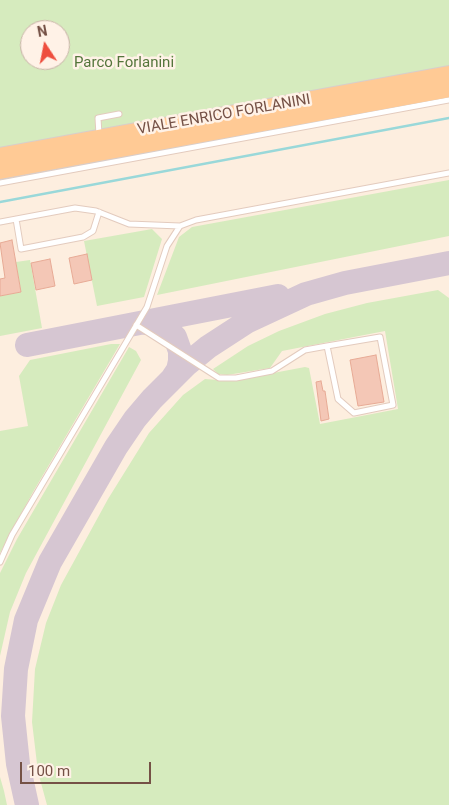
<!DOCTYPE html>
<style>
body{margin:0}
#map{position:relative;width:449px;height:805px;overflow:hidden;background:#fdeedf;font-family:Roboto,sans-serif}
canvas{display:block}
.north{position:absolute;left:20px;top:20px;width:50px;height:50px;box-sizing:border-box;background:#fff2e7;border:1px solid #c8b2a7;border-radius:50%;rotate:349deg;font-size:14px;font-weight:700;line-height:20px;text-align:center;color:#755146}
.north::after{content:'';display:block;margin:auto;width:18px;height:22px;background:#ee4e3e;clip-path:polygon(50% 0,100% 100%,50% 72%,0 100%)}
.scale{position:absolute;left:20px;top:762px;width:131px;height:22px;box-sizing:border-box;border:2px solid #755146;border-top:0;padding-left:6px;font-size:15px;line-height:18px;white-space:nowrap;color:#755146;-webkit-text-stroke:4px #fff2e7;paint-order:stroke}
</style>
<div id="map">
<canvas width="449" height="805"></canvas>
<div class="north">N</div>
<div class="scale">100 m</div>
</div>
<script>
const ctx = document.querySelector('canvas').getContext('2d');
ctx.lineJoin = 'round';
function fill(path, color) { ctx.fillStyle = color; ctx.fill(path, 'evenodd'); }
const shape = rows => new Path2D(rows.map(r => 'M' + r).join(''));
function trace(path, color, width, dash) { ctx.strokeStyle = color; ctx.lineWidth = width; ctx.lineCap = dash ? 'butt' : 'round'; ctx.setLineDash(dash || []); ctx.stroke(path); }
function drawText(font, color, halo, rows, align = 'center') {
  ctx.font = font + ' Roboto,sans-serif'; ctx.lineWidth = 5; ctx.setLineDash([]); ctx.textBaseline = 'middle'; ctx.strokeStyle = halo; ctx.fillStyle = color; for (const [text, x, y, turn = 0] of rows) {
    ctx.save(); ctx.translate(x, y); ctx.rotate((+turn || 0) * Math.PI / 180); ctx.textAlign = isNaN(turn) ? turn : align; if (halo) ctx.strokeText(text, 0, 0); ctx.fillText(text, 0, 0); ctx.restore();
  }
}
const green = shape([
 [0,0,449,0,449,67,0,149],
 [30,30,60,30,60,60,30,60],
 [449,180,449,236,157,295,179,237,192,227],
 [152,229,162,239,144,297,97,306,84,241],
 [30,260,42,328,0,336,0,296,21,292,16,262],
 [438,290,449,298,449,805,47,805,38,772,32,722,35,669,46,623,61,585,108,499,149,433,183,395,205,379,231,381,305,367,309,368,320,424,398,409,385,331,282,351,270,368,227,375,218,374,213,369,248,346,279,331,325,314,367,303],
 [111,344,120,344,33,492,0,553,0,431,28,426,19,376,30,360],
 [129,347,136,351,141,360,26,573,10,612,0,656,0,573,17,539],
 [0,777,4,791,7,805,0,805]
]);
const stream = shape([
 [0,202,449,118]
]);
const taxiway = shape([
 [145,323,156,323,163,327,175,337,180,351,180,361,178,370,172,379],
 [27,345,278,296],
 [27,805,18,764,13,716,16,669,26,620,50,562,116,447,135,419,152,399,186,365,208,347,248,321,306,294,345,283,449,263]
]);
const building = shape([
 [12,240,21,292,0,296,0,279,5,278,0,243,12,240],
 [87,254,92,280,74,284,69,258,87,254],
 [50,259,55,286,36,290,31,263,50,259],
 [376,355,384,402,358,406,350,360,376,355],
 [321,381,323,391,325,391,329,419,321,421,316,382,321,381]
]);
const lane = shape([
 [99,135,98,118,119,114],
 [0,183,449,100],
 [16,219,21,249,83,237,93,231,99,212],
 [0,222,75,208,96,211,129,224,180,226],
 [136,325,219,378,236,378,272,371,305,350,327,346,338,399,354,413,393,405,380,337,327,346],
 [0,562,12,535,147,307,167,246,180,226,196,220,449,173]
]);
const primary = shape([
 [0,156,449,74],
 [0,171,449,89]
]);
const parkNames = [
 ["Parco Forlanini",124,63]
];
const streetNames = [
 ["VIALE ENRICO FORLANINI",224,115,-10]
];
fill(green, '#d6ebbe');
trace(stream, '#99d8d9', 2.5);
trace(taxiway, '#d6c6d2', 24);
fill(building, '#f4c7b6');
trace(building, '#e7aa95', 1);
trace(lane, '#e3cbbe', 7);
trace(primary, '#d8cecb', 18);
trace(lane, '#fff', 5);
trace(primary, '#ffca95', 16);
drawText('15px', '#54753b', '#fff2e7', parkNames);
drawText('15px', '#755146', '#fff2e7', streetNames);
</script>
